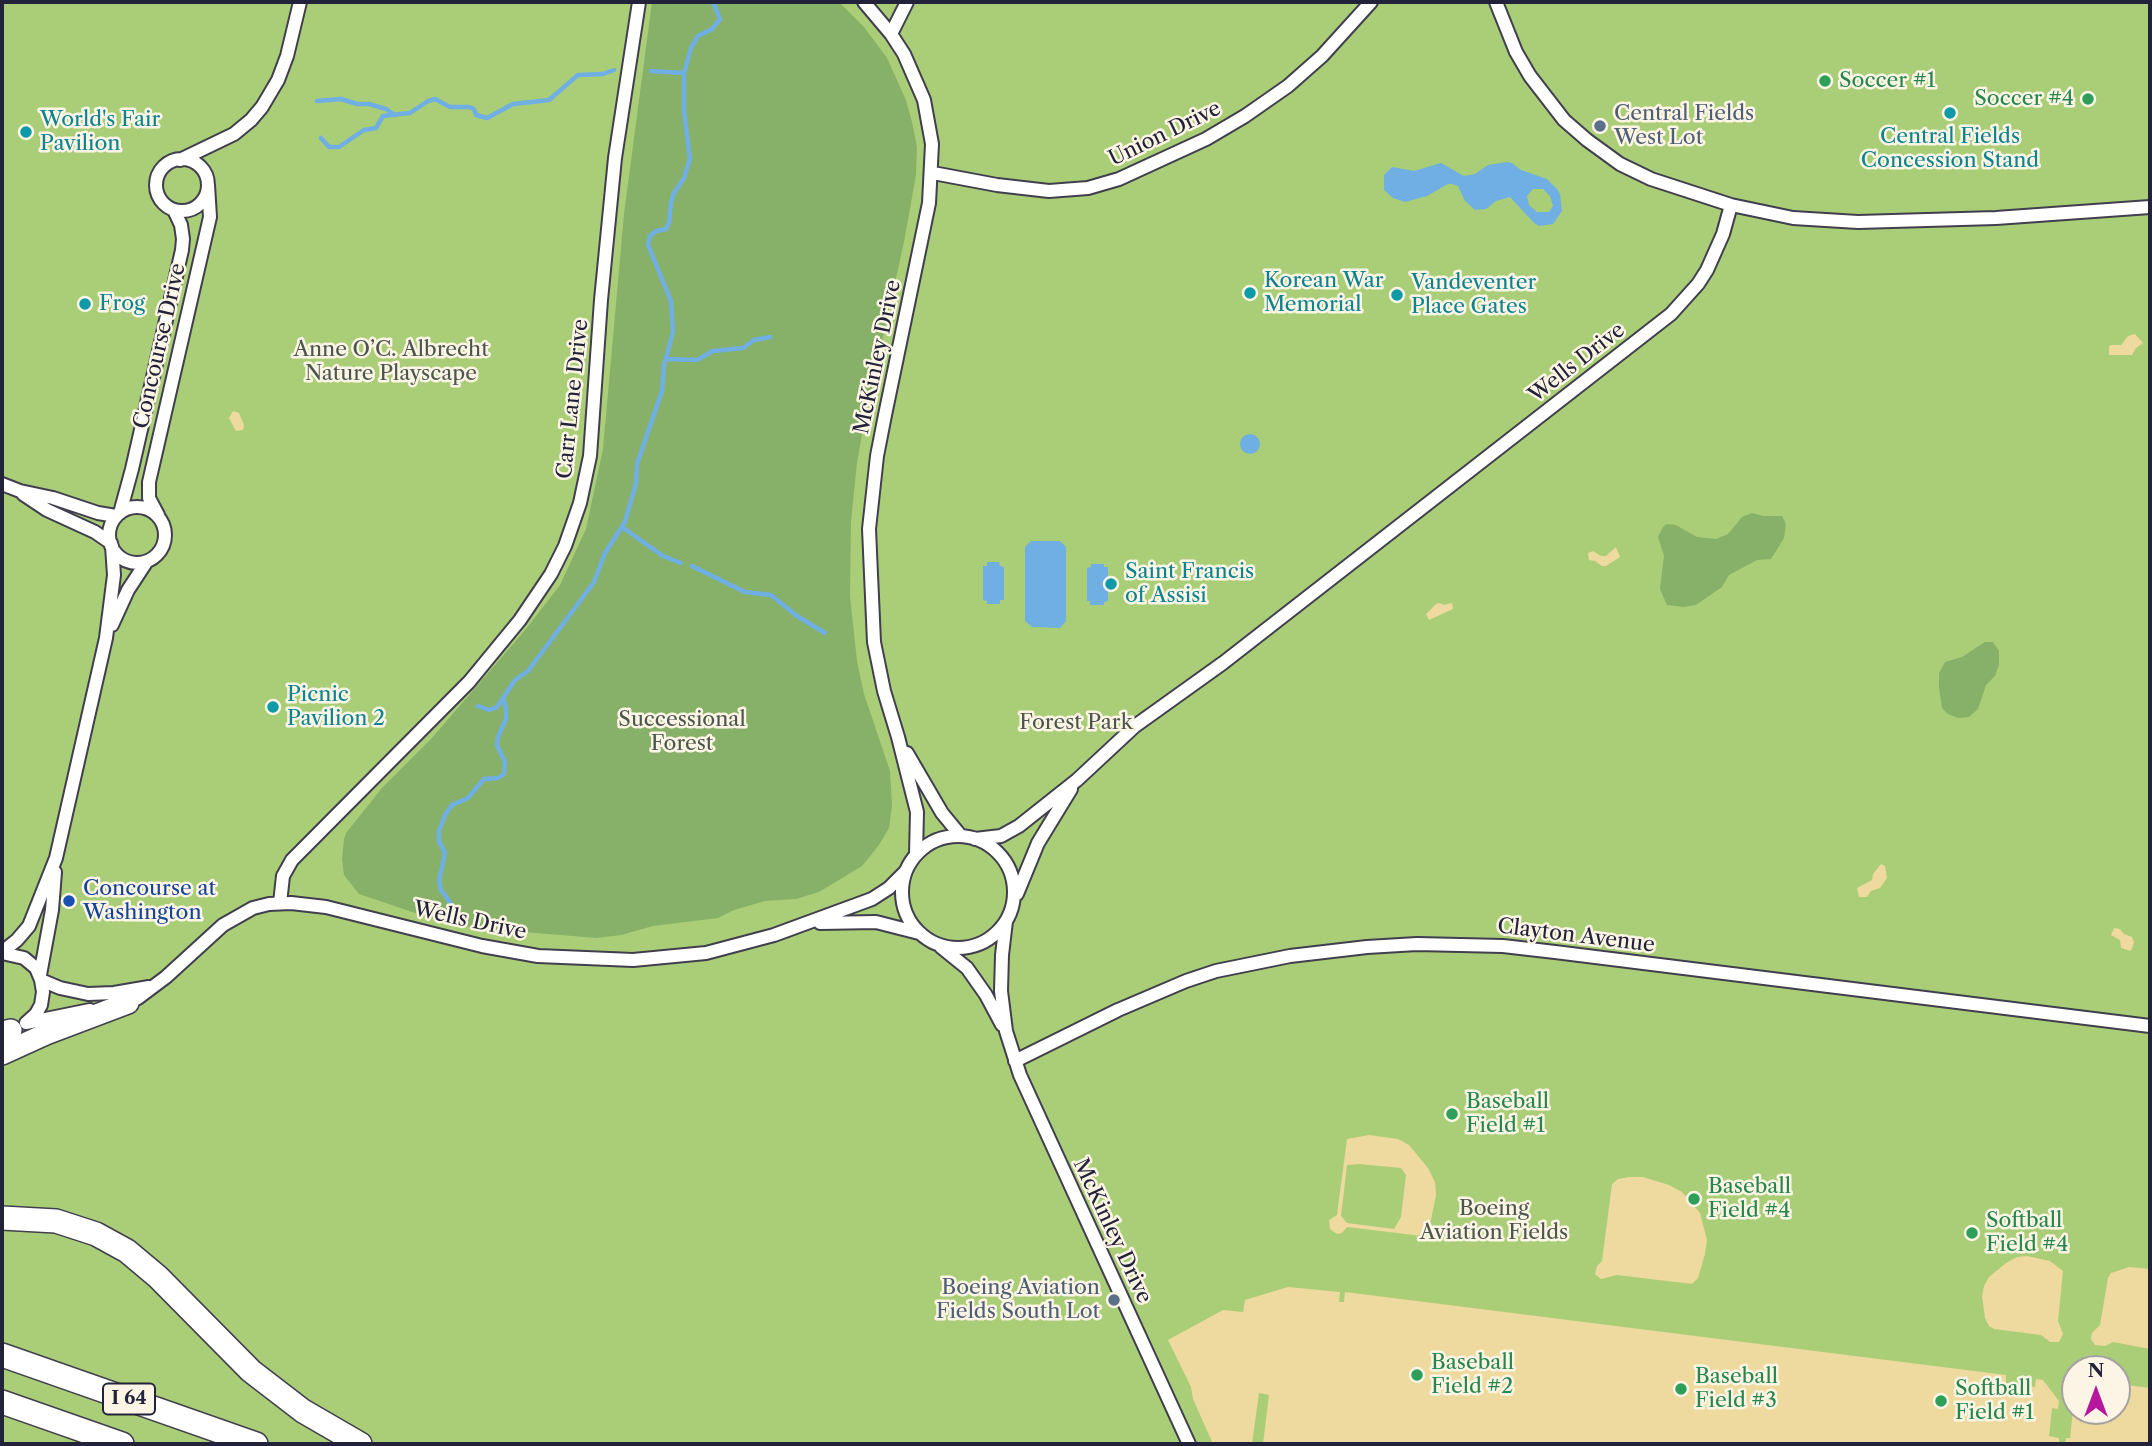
<!DOCTYPE html>
<meta charset="utf-8">
<style>
body{margin:0}
#map{position:relative;width:2152px;height:1446px;overflow:hidden;background:#f2ddbd;font-family:"Libre Caslon Text",serif}
canvas{display:block}
.frame{position:absolute;inset:0;border:4px solid #22223b;pointer-events:none}
.north{position:absolute;left:2061px;top:1355px;width:70px;height:70px;box-sizing:border-box;background:#fcf5e5;border:2px solid #a5a1a1;border-radius:50%;rotate:0deg;font-size:19px;font-weight:700;line-height:28px;text-align:center;color:#22223b}
.north::after{content:'';display:block;margin:auto;width:24px;height:32px;background:#b5179e;clip-path:polygon(50% 0,100% 100%,50% 72%,0 100%)}
</style>
<div id="map">
<canvas width="2152" height="1446"></canvas>
<div class="frame"></div>
<div class="north">N</div>
</div>
<script>
const ctx = document.querySelector('canvas').getContext('2d');
ctx.lineJoin = 'round';
function fill(path, color) { ctx.fillStyle = color; ctx.fill(path, 'evenodd'); }
const shape = rows => new Path2D(rows.map(r => 'M' + r).join(''));
function trace(path, color, width, dash) { ctx.strokeStyle = color; ctx.lineWidth = width; ctx.lineCap = dash ? 'butt' : 'round'; ctx.setLineDash(dash || []); ctx.stroke(path); }
function drawText(font, color, halo, rows, align = 'center') {
  ctx.font = font + ' "Libre Caslon Text",serif'; ctx.lineWidth = 5; ctx.setLineDash([]); ctx.textBaseline = 'middle'; ctx.strokeStyle = halo; ctx.fillStyle = color; for (const [text, x, y, turn = 0] of rows) {
    ctx.save(); ctx.translate(x, y); ctx.rotate((+turn || 0) * Math.PI / 180); ctx.textAlign = isNaN(turn) ? turn : align; if (halo) ctx.strokeText(text, 0, 0); ctx.fillText(text, 0, 0); ctx.restore();
  }
}
const green = shape([
 [2,2,2150,2,2150,1444,2,1444],
 [2075,1369,2117,1369,2117,1411,2075,1411]
]);
const forest = shape([
 [652,2,839,2,864,27,887,58,906,100,912,122,917,147,916,175,904,242,864,423,857,463,851,522,850,596,857,661,864,694,890,771,892,806,889,828,879,845,862,866,819,892,796,899,765,901,734,910,718,918,653,926,621,935,597,938,474,928,421,915,359,894,344,875,342,859,344,839,346,833,382,788,431,739,526,629,560,585,586,529,603,449,624,214],
 [1752,513,1763,516,1782,516,1786,524,1784,538,1771,559,1757,560,1729,575,1722,587,1696,605,1683,607,1667,605,1660,589,1664,556,1658,537,1663,527,1667,524,1676,525,1697,537,1716,539,1728,534,1742,517],
 [1985,642,1993,642,1999,651,1999,665,1995,676,1986,685,1978,709,1969,717,1958,718,1948,714,1942,708,1939,688,1939,673,1945,662,1962,657]
]);
const sand = shape([
 [2135,334,2143,343,2136,348,2132,355,2109,355,2109,347,2111,345,2121,345,2128,336],
 [233,411,239,413,244,425,243,430,236,431,229,418],
 [1616,547,1620,557,1606,566,1602,566,1595,561,1589,560,1588,553,1593,551,1601,556,1606,556],
 [1439,603,1444,605,1452,603,1453,609,1429,620,1426,614,1436,604],
 [1881,864,1885,866,1887,878,1880,888,1871,891,1867,897,1859,897,1857,888,1872,880,1873,874],
 [2114,928,2120,929,2124,934,2132,937,2134,942,2131,951,2121,948,2120,940,2111,935],
 [1369,1135,1398,1139,1409,1145,1428,1168,1435,1182,1436,1195,1431,1220,1422,1236,1347,1227,1342,1233,1337,1234,1330,1229,1329,1220,1337,1215,1347,1139],
 [1359,1164,1401,1168,1406,1175,1401,1217,1394,1229,1347,1223,1341,1216,1347,1165],
 [1629,1177,1643,1177,1669,1185,1682,1192,1700,1213,1707,1240,1705,1254,1698,1278,1692,1284,1617,1275,1601,1279,1595,1274,1597,1266,1602,1261,1612,1184,1618,1179],
 [2027,1256,2050,1261,2063,1271,2058,1321,2063,1334,2059,1342,2050,1342,2041,1335,1994,1329,1989,1326,1985,1318,1982,1296,1984,1286,1989,1277,2006,1263,2017,1257],
 [2129,1267,2150,1269,2150,1349,2113,1342,2105,1346,2095,1345,2091,1339,2092,1333,2100,1325,2108,1278,2111,1273],
 [1288,1287,1340,1292,1339,1302,1344,1302,1345,1292,2006,1375,2006,1383,2035,1387,2036,1379,2043,1380,2059,1401,2058,1409,2052,1408,2049,1436,2059,1438,2059,1444,1263,1444,1269,1395,1259,1393,1252,1444,1213,1444,1193,1399,1191,1387,1168,1340,1223,1310,1243,1312,1245,1300],
 [2126,1385,2150,1388,2150,1444,2065,1444,2066,1438,2070,1438,2073,1411,2067,1409,2068,1401,2075,1396,2075,1411,2117,1411,2117,1397,2125,1398]
]);
const water = shape([
 [1507,162,1512,163,1521,170,1547,179,1557,189,1560,194,1562,211,1553,224,1539,226,1534,223,1510,197,1496,201,1486,209,1475,210,1465,201,1458,186,1452,184,1448,184,1427,196,1405,202,1393,198,1384,190,1384,175,1392,167,1414,171,1441,163,1464,176,1475,174,1488,165],
 [1533,189,1543,189,1550,196,1553,206,1549,212,1537,212,1529,205,1527,196],
 '1240 444a10 10 0 1 1 20 0a10 10 0 1 1-20 0Z',
 [1031,541,1060,541,1066,547,1066,621,1060,628,1032,627,1025,621,1025,547],
 [987,562,999,562,1000,566,1004,567,1004,600,1000,600,1000,604,987,604,987,601,983,600,983,566,987,566],
 [1091,564,1104,564,1104,567,1108,567,1108,601,1104,602,1104,605,1090,605,1090,601,1087,601,1087,568,1091,567]
]);
const stream = shape([
 [651,71,684,73],
 [317,101,341,99,357,104,369,104,386,109,395,115],
 [321,138,329,147,339,147,364,130,376,128,383,116,410,113,428,101,435,99,450,107,469,107,474,109,476,115,487,118,513,104,549,100,578,75,603,74,614,70],
 [666,359,697,360,713,351,743,348,754,340,770,337],
 [622,527,663,556,681,563],
 [692,566,745,592,771,595,797,616,825,633],
 [478,706,489,710,497,707,503,698],
 [450,919,450,902,441,890,439,881,445,853,439,841,439,831,445,815,452,805,468,798,484,779,498,778,504,774,505,762,497,745,498,737,506,719,506,708,503,698,515,680,528,671,540,655,594,582,605,553,625,522,636,483,637,464,662,391,664,365,673,332,671,301,648,245,650,236,656,231,666,229,669,223,671,202,674,193,684,178,690,159,684,111,684,73,691,48,698,36,712,29,720,19,713,2]
]);
const street = shape([
 [864,2,891,34,904,54,924,100,932,144,929,203,885,415,877,456,869,529,874,642,884,691,898,737,917,812,916,854],
 [1496,2,1516,52,1530,76,1564,120,1587,140,1620,164,1651,179,1731,205],
 [891,34,907,2],
 '156 185a26 26 0 1 1 52 0a26 26 0 1 1-52 0Z',
 [180,160,234,134,251,120,262,107,278,80,287,56,300,2],
 [933,173,997,185,1049,191,1088,188,1119,179,1206,139,1245,116,1288,86,1322,56,1371,2],
 [2,484,20,491,53,498,98,513,116,516],
 [23,494,47,510,95,532,111,543],
 '109 535a28 28 0 1 1 56 0a28 28 0 1 1-56 0Z',
 [120,513,132,469,182,250,183,239,181,225,174,210],
 [158,515,149,498,149,482,210,217,208,185],
 [112,625,128,590,147,561],
 [907,753,942,813,961,836],
 '902 892a56 56 0 1 1 112 0a56 56 0 1 1-112 0Z',
 [975,839,1001,836,1019,826,1077,780,1135,726,1223,663,1671,314,1698,284,1707,270,1723,234,1731,205,1793,218,1858,222,1996,218,2150,207],
 [1017,894,1038,843,1071,789],
 [280,903,283,876,292,860,469,682,520,620,551,574,565,546,580,503,590,456,601,300,615,158,639,2],
 [1006,921,1002,955,1001,991,1006,1031,1020,1075,1189,1444],
 [820,923,876,922,919,933],
 [941,947,967,968,986,995,1002,1025],
 [2,952,17,940,29,926,56,858,106,638,114,575,112,546],
 [2,953,24,958,36,968,41,980,43,992,41,1005,36,1014,26,1023],
 [40,975,52,910,55,872],
 [41,980,60,988,88,994,114,993,149,987],
 [125,1004,138,998,166,977,223,925,253,908,269,904,291,903,326,907,482,946,538,956,633,960,706,953,774,935,872,899,889,888,905,872],
 [26,1023,90,1010],
 [1015,1061,1118,1010,1186,981,1216,971,1290,956,1367,947,1417,944,1503,946,1555,952,2150,1026]
]);
const primary = shape([
 [2,1032,11,1030],
 [2,1054,46,1034,128,1003]
]);
const highway = shape([
 [2,1218,56,1221,96,1234,127,1251,158,1277,251,1371,303,1411,360,1444],
 [2,1355,256,1444],
 [2,1402,122,1444]
]);
const markers = [
 [1825,81,7,"#2e9e5b"],
 [2088,99,7,"#2e9e5b"],
 [1950,113,7,"#0f9aa8"],
 [1600,126,7,"#5c6f8a"],
 [26,132,7,"#0f9aa8"],
 [1250,293,7,"#0f9aa8"],
 [1397,295,7,"#0f9aa8"],
 [85,304,7,"#0f9aa8"],
 [1111,584,7,"#0f9aa8"],
 [273,707,7,"#0f9aa8"],
 [69,901,7,"#1a4fb4"],
 [1452,1114,7,"#2e9e5b"],
 [1694,1199,7,"#2e9e5b"],
 [1972,1233,7,"#2e9e5b"],
 [1114,1300,7,"#5c6f8a"],
 [1417,1375,7,"#2e9e5b"],
 [1681,1389,7,"#2e9e5b"],
 [1941,1401,7,"#2e9e5b"]
];
const shields = [
 [129,1399,52]
];
const shieldNames = [
 ["I 64",129,1399]
];
const leisureNames = [
 ["Soccer #1",1839,81],
 ["Soccer #4",2074,99,"right"],
 ["Baseball",1466,1102],
 ["Field #1",1466,1126],
 ["Baseball",1708,1187],
 ["Field #4",1708,1211],
 ["Softball",1986,1221],
 ["Field #4",1986,1245],
 ["Baseball",1431,1363],
 ["Field #2",1431,1387],
 ["Baseball",1695,1377],
 ["Field #3",1695,1401],
 ["Softball",1955,1389],
 ["Field #1",1955,1413]
];
const serviceNames = [
 ["Central Fields",1614,114],
 ["West Lot",1614,138],
 ["Boeing Aviation",1100,1288,"right"],
 ["Fields South Lot",1100,1312,"right"]
];
const cultureNames = [
 ["World's Fair",40,120],
 ["Pavilion",40,144],
 ["Central Fields",1950,137,"center"],
 ["Concession Stand",1950,161,"center"],
 ["Korean War",1264,281],
 ["Memorial",1264,305],
 ["Vandeventer",1411,283],
 ["Place Gates",1411,307],
 ["Frog",99,304],
 ["Saint Francis",1125,572],
 ["of Assisi",1125,596],
 ["Picnic",287,695],
 ["Pavilion 2",287,719]
];
const streetNames = [
 ["Union Drive",1165,134,-26],
 ["Concourse Drive",160,346,-77],
 ["McKinley Drive",878,357,-78],
 ["Wells Drive",1577,363,-38],
 ["Carr Lane Drive",573,399,-84],
 ["Wells Drive",470,921,12],
 ["Clayton Avenue",1576,936,7],
 ["McKinley Drive",1112,1231,65]
];
const parkNames = [
 ["Anne O’C. Albrecht",391,350],
 ["Nature Playscape",391,374],
 ["Successional",682,720],
 ["Forest",682,744],
 ["Forest Park",1076,723],
 ["Boeing",1494,1209],
 ["Aviation Fields",1494,1233]
];
const transitNames = [
 ["Concourse at",83,889],
 ["Washington",83,913]
];
fill(green, '#aace77');
fill(forest, '#87b168');
fill(sand, '#eeda9e');
fill(water, '#6fafe3');
trace(stream, '#6fafe3', 4.5);
trace(street, '#413e4e', 16);
trace(primary, '#413e4e', 24);
trace(highway, '#413e4e', 26);
trace(street, '#fff', 12);
trace(primary, '#fff', 21);
trace(highway, '#fff', 23);
for (const [x, y, r, color] of markers) { const dot = new Path2D(); dot.arc(x, y, r, 0, 2 * Math.PI); ctx.fillStyle = color; ctx.fill(dot); trace(dot, '#fcf5e5', 2.5); }
for (const [x, y, w] of shields) { const box = new Path2D(); box.roundRect(x - w / 2, y - 15.5, w, 31, 5); ctx.fillStyle = '#fcf5e5'; ctx.fill(box); trace(box, '#22223b', 2); }
drawText('bold 19px', '#22223b', null, shieldNames);
drawText('21px', '#27864d', '#fcf5e5', leisureNames, 'left');
drawText('21px', '#4e5e75', '#fcf5e5', serviceNames, 'left');
drawText('21px', '#0d838f', '#fcf5e5', cultureNames, 'left');
drawText('21px', '#22223b', '#fcf5e5', streetNames);
drawText('21px', '#4b564d', '#fcf5e5', parkNames);
drawText('21px', '#164399', '#fcf5e5', transitNames, 'left');
</script>
